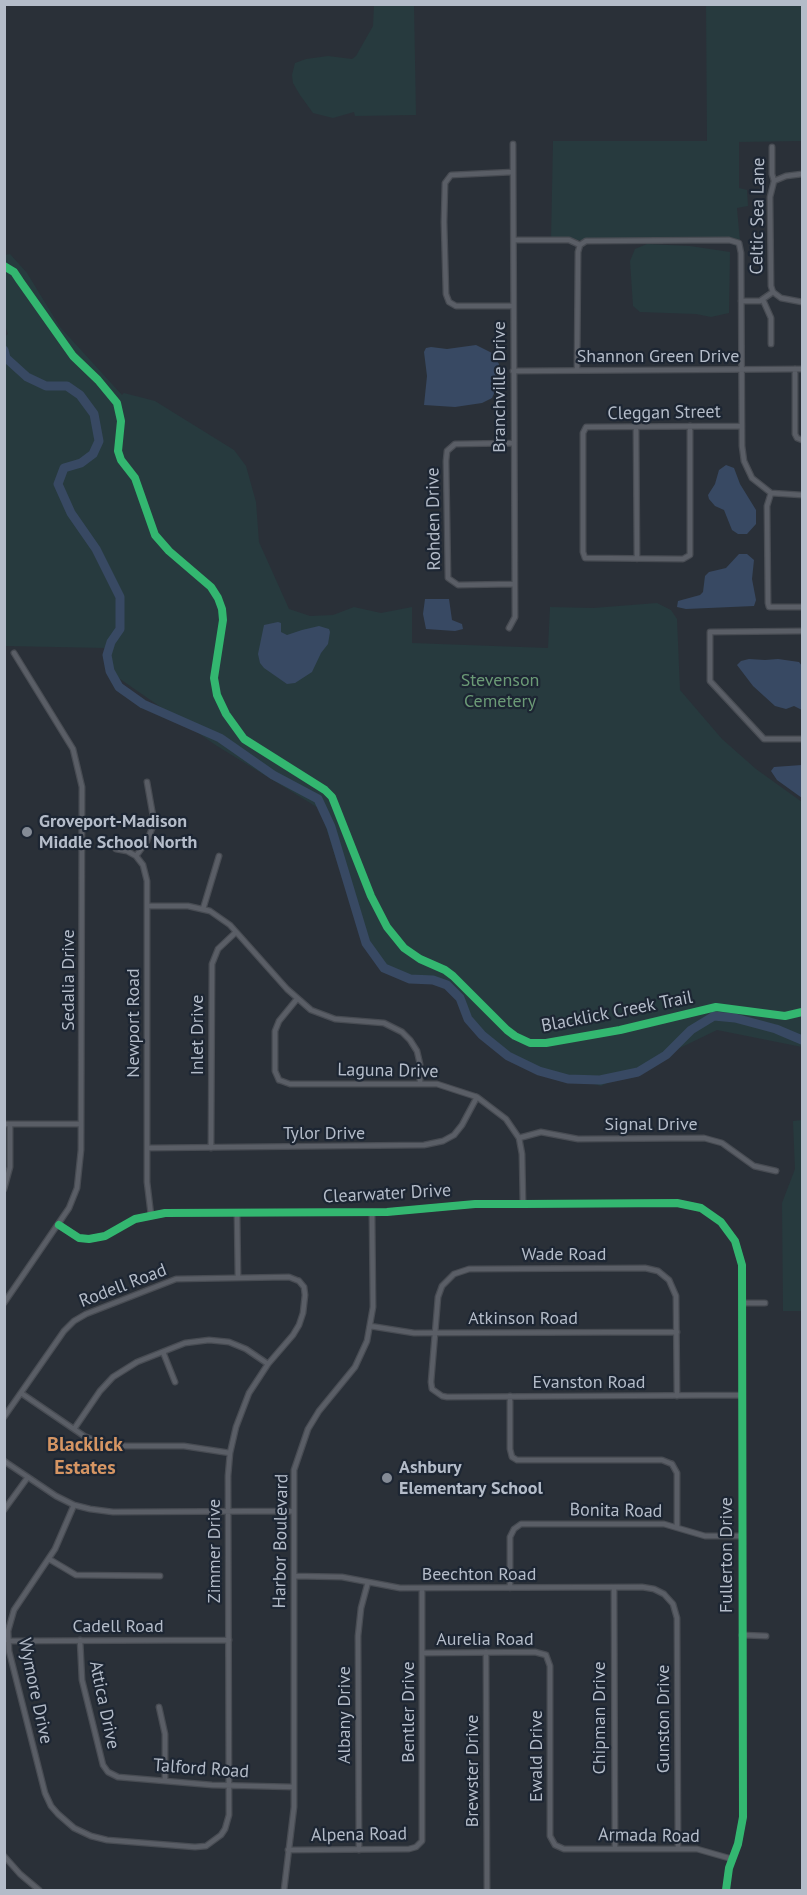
<!DOCTYPE html>
<style>
body{margin:0}
#map{position:relative;width:807px;height:1895px;overflow:hidden;background:#2a3038;font-family:"PT Sans",sans-serif}
canvas{display:block}
.frame{position:absolute;inset:0;border:6px solid #b4bcc9;pointer-events:none}
</style>
<div id="map">
<canvas width="807" height="1895"></canvas>
<div class="frame"></div>
</div>
<script>
const ctx = document.querySelector('canvas').getContext('2d');
ctx.lineJoin = 'round';
function fill(path, color) { ctx.fillStyle = color; ctx.fill(path, 'evenodd'); }
const shape = rows => new Path2D(rows.map(r => 'M' + r).join(''));
function trace(path, color, width, dash) { ctx.strokeStyle = color; ctx.lineWidth = width; ctx.lineCap = dash ? 'butt' : 'round'; ctx.setLineDash(dash || []); ctx.stroke(path); }
function drawText(font, color, halo, rows, align = 'center') {
  ctx.font = font + ' "PT Sans",sans-serif'; ctx.lineWidth = 4.5; ctx.setLineDash([]); ctx.textBaseline = 'middle'; ctx.strokeStyle = halo; ctx.fillStyle = color; for (const [text, x, y, turn = 0] of rows) {
    ctx.save(); ctx.translate(x, y); ctx.rotate((+turn || 0) * Math.PI / 180); ctx.textAlign = isNaN(turn) ? turn : align; if (halo) ctx.strokeText(text, 0, 0); ctx.fillText(text, 0, 0); ctx.restore();
  }
}
const green = shape([
 [374,5,414,5,416,115,355,116,354,112,333,118,313,113,300,95,293,83,292,75,295,63,306,59,328,56,352,59,356,56,373,26],
 [706,5,802,5,802,141,739,142,739,188,747,190,748,206,737,208,741,253,732,241,551,240,553,141,707,141],
 [647,244,690,246,730,252,729,313,711,317,696,314,640,312,633,306,630,261,635,249],
 [10,254,27,273,60,327,122,395,124,393,155,401,234,450,246,466,256,502,259,542,289,609,310,616,333,615,354,607,381,613,412,607,412,643,548,648,550,607,593,608,657,603,671,610,677,619,680,690,722,739,756,769,802,802,802,1047,717,1030,601,1086,526,1065,472,1026,447,985,384,968,360,933,320,809,217,746,107,670,106,648,5,646,4,337,8,334,4,322,5,255],
 [802,1120,802,1311,783,1311,782,1203,795,1169,793,1121]
]);
const water = shape([
 [476,345,492,353,499,364,498,385,492,398,482,403,455,407,424,405,427,376,424,352,426,348,431,347,447,349],
 [726,465,734,468,740,484,756,510,756,524,747,534,738,534,732,530,724,510,715,506,709,499,708,495,715,484,719,470],
 [739,554,747,554,754,560,752,579,756,600,754,606,686,609,677,607,678,601,700,595,703,592,705,576,709,572,726,568],
 [425,599,449,599,452,620,462,624,463,629,455,631,426,629,423,614],
 [278,622,281,623,281,632,287,635,302,630,319,626,329,629,330,632,328,644,321,653,312,672,295,683,287,684,264,668,260,663,258,654,264,625],
 [749,659,765,660,778,659,799,662,802,666,802,710,794,706,786,709,775,706,753,686,737,665,741,661],
 [802,765,802,798,777,780,771,771,774,767]
]);
const river = shape([
 [4,350,6,358,27,377,46,386,67,386,80,395,94,414,99,441,93,454,81,463,64,468,58,484,71,513,96,549,120,597,120,629,111,642,107,655,110,671,119,687,143,704,220,738,273,775,318,799,331,827,366,943,384,968,410,979,433,980,447,985,460,998,468,1019,482,1035,508,1056,539,1071,568,1079,600,1080,638,1072,666,1055,691,1030,714,1016,735,1018,776,1029,802,1040]
]);
const minor = shape([
 [772,147,772,174,774,181,770,197,771,286,773,292,781,298,802,302],
 [513,172,451,175,445,183,444,222,446,294,449,302,456,306,513,306],
 [774,181,786,176,802,174],
 [514,240,569,240,580,245],
 [580,245,586,241,729,240,739,243,741,253,742,446,744,461,752,478,771,493,802,495],
 [763,300,771,318,771,344],
 [741,301,760,301,773,292],
 [795,369,795,434,797,438,802,440],
 [577,370,578,252,580,245],
 [513,371,802,369],
 [690,426,690,555,683,559,585,558,583,552,583,433,586,427,742,426],
 [636,427,637,559],
 [514,443,455,444,447,451,446,461,448,578,458,585,514,584],
 [771,493,767,506,768,603,769,607,802,607],
 [509,628,515,617,513,144],
 [802,631,710,632,710,681,764,739,802,739],
 [116,849,127,851,136,856,143,865,147,881,147,1182,151,1215],
 [136,856,147,841,153,826,153,816,147,782],
 [147,906,188,906,210,911,230,925,287,989,311,1010,335,1019,384,1023,402,1032,410,1040,417,1051,420,1064,420,1083],
 [203,909,219,856],
 [279,1080,290,1084,437,1084,477,1097,506,1119,519,1138,522,1154,523,1204],
 [279,1080,275,1071,275,1031,279,1021,297,999],
 [4,1124,81,1124],
 [519,1138,541,1132,578,1139,704,1138,722,1143,754,1166,776,1171],
 [147,1148,424,1145,443,1141,454,1135,462,1125,477,1097],
 [211,1148,212,964,218,949,236,932],
 [4,1189,10,1167,10,1124],
 [237,1213,238,1278],
 [59,1225,79,1238,89,1239,105,1236,135,1219,165,1213,387,1212,475,1204,523,1204,677,1203,701,1208,721,1222,735,1241,742,1265,743,1817,738,1844,729,1868,726,1890],
 [4,1303,69,1208,77,1188,81,1150,82,787,73,749,14,653],
 [742,1303,765,1303],
 [370,1326,414,1333,677,1332],
 [163,1352,175,1382],
 [21,1393,84,1436,103,1444,126,1446,184,1446,230,1453],
 [510,1396,510,1449,512,1457,517,1460,662,1460,672,1464],
 [677,1396,676,1296,669,1280,658,1271,645,1268,469,1269,454,1274,442,1286,438,1297,431,1382,432,1389,442,1396,447,1397,742,1395],
 [4,1417,64,1331,74,1321,86,1314,176,1279,289,1277,299,1281],
 [74,1429,100,1391,113,1377,137,1362,185,1343,209,1340,229,1342,246,1349,268,1364],
 [4,1461,56,1496,74,1505,90,1509,113,1512,293,1511],
 [672,1464,677,1473,677,1526],
 [74,1505,55,1549,14,1610,8,1631,9,1651,45,1793,51,1806,58,1814,74,1828,91,1836,107,1840,195,1847,206,1846,221,1835,225,1829,229,1815,228,1476,230,1453,236,1427,249,1393,268,1364,293,1335,299,1325,303,1313,305,1295,304,1287,299,1281],
 [4,1510,28,1477],
 [49,1559,76,1575,160,1576],
 [294,1576,342,1577,400,1588,642,1587,654,1589,664,1594,673,1604,677,1618,678,1848],
 [510,1588,510,1537,514,1529,521,1524,664,1524,705,1536,742,1536],
 [614,1588,615,1848],
 [742,1635,766,1636],
 [80,1640,82,1680,103,1765,108,1772],
 [8,1641,229,1640],
 [486,1652,487,1890],
 [423,1653,535,1652,546,1655],
 [546,1655,550,1666,550,1836,555,1845,564,1849,697,1849,732,1859],
 [159,1707,165,1734,165,1781],
 [108,1772,118,1777,212,1785,294,1787],
 [288,1850,409,1849,416,1847,422,1841,422,1589],
 [359,1850,358,1636,361,1608,368,1582],
 [4,1856,20,1874,39,1890],
 [284,1890,294,1807,294,1470,308,1429,319,1411,355,1367,367,1341,373,1307,372,1212]
]);
const cycleway = shape([
 [4,266,14,272,20,281,73,356,98,380,117,403,121,421,118,451,121,460,135,478,155,535,169,551,211,587,218,598,222,609,223,620,214,678,217,695,226,714,244,739,325,790,332,797,371,896,387,927,404,948,420,959,445,970,453,976,507,1030,515,1036,530,1043,546,1043,620,1030,716,1007,785,1016,802,1012],
 [59,1225,79,1238,89,1239,105,1236,135,1219,165,1213,387,1212,475,1204,523,1204,677,1203,701,1208,721,1222,735,1241,742,1265,743,1817,738,1844,729,1868,726,1890]
]);
const markers = [
 [27,832,6,"#848b96"],
 [387,1478,6,"#848b96"]
];
const streetNames = [
 ["Celtic Sea Lane",758,216,-89],
 ["Shannon Green Drive",658,357],
 ["Branchville Drive",500,387,-90],
 ["Cleggan Street",664,413,-1],
 ["Rohden Drive",434,519,-91],
 ["Sedalia Drive",69,980,-90],
 ["Blacklick Creek Trail",617,1012,-11],
 ["Newport Road",134,1023,-90],
 ["Inlet Drive",198,1035,-90],
 ["Laguna Drive",388,1071,1],
 ["Signal Drive",651,1125],
 ["Tylor Drive",324,1134],
 ["Clearwater Drive",387,1194,-3],
 ["Wade Road",564,1255],
 ["Rodell Road",123,1286,-21],
 ["Atkinson Road",523,1319],
 ["Evanston Road",589,1383],
 ["Bonita Road",616,1511,1],
 ["Harbor Boulevard",281,1541,-89],
 ["Zimmer Drive",215,1551,-90],
 ["Fullerton Drive",727,1555,-90],
 ["Beechton Road",479,1575],
 ["Cadell Road",118,1627],
 ["Aurelia Road",485,1640],
 ["Wymore Drive",35,1691,78],
 ["Attica Drive",104,1705,78],
 ["Bentler Drive",409,1712,-90],
 ["Albany Drive",345,1715,-90],
 ["Chipman Drive",600,1718,-90],
 ["Gunston Drive",664,1719,-90],
 ["Ewald Drive",537,1756,-90],
 ["Talford Road",201,1769,4],
 ["Brewster Drive",473,1771,-90],
 ["Alpena Road",359,1835,-1],
 ["Armada Road",649,1836,1]
];
const parkNames = [
 ["Stevenson",500,681],
 ["Cemetery",500,702]
];
const poiNames = [
 ["Groveport-Madison",39,822],
 ["Middle School North",39,843],
 ["Ashbury",399,1468],
 ["Elementary School",399,1489]
];
const neighbourhoodNames = [
 ["Blacklick",85,1445],
 ["Estates",85,1468]
];
fill(green, '#273a3e');
fill(water, '#384963');
trace(river, '#384963', 9);
trace(minor, '#484c53', 7);
trace(minor, '#5a5e66', 4.5);
trace(cycleway, '#33b770', 8);
for (const [x, y, r, color] of markers) { const dot = new Path2D(); dot.arc(x, y, r, 0, 2 * Math.PI); ctx.fillStyle = color; ctx.fill(dot); trace(dot, '#1d2633', 2); }
drawText('18px', '#b4bcc9', '#1d2633', streetNames);
drawText('18px', '#6b9a76', '#1d2633', parkNames);
drawText('bold 18px', '#b4bcc9', '#1d2633', poiNames, 'left');
drawText('bold 20px', '#d59563', '#1d2633', neighbourhoodNames);
</script>
